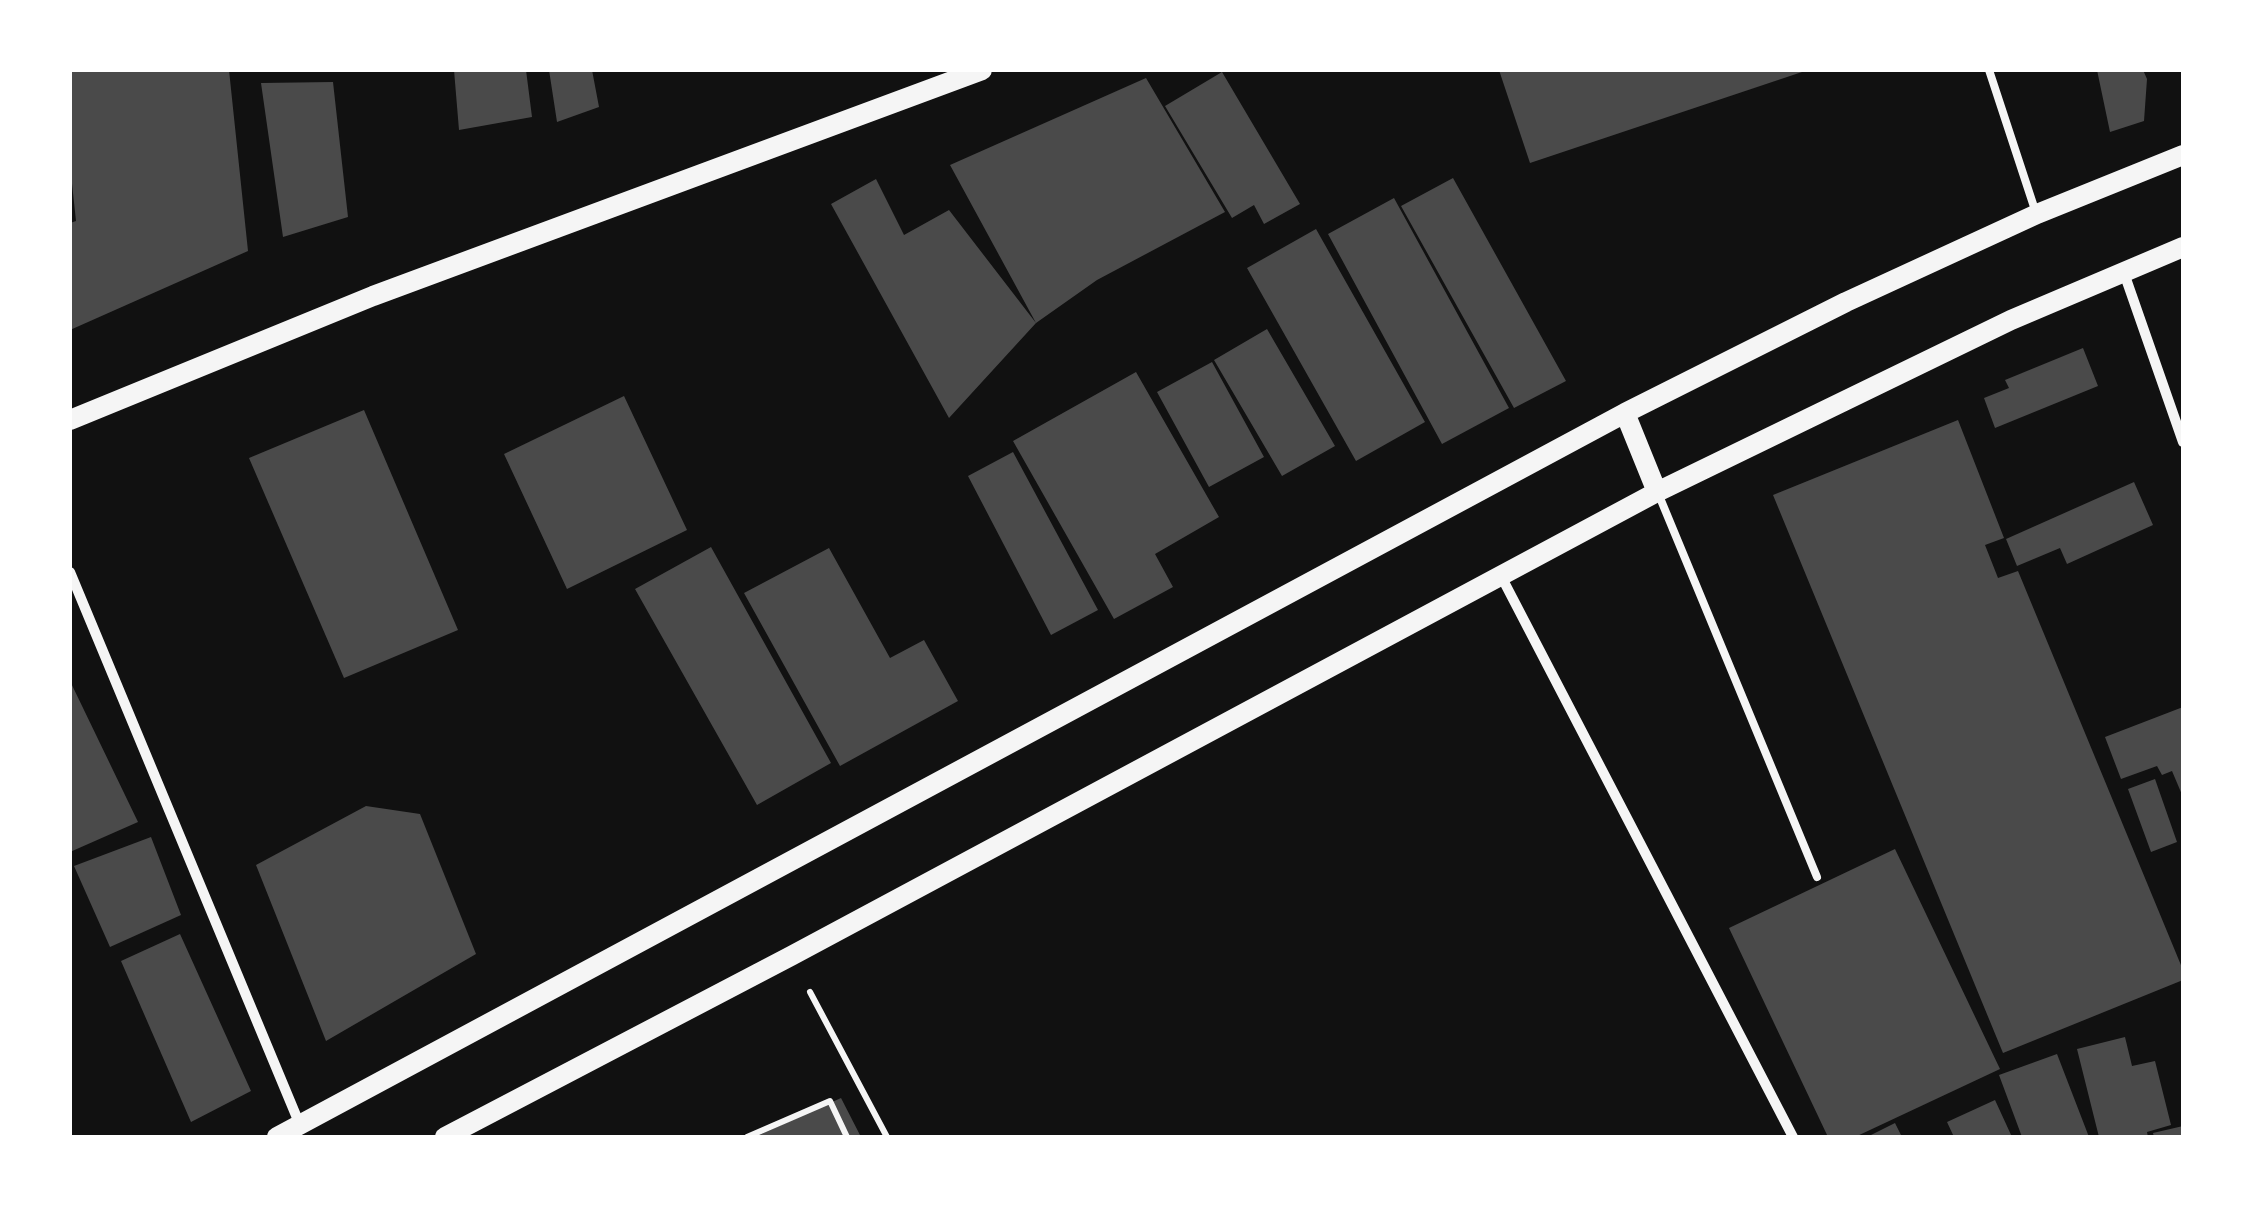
<!DOCTYPE html>
<style>
body{margin:0}
#map{position:relative;width:2253px;height:1207px;overflow:hidden;background:#111;font-family:"Sofia Sans Condensed",sans-serif}
canvas{display:block}
.frame{position:absolute;inset:0;border:72px solid #fff;pointer-events:none}
</style>
<div id="map">
<canvas width="2253" height="1207"></canvas>
<div class="frame"></div>
</div>
<script>
const ctx = document.querySelector('canvas').getContext('2d');
ctx.lineJoin = 'round';
function fill(path, color) { ctx.fillStyle = color; ctx.fill(path, 'evenodd'); }
const shape = rows => new Path2D(rows.map(r => 'M' + r).join(''));
function trace(path, color, width, dash) { ctx.strokeStyle = color; ctx.lineWidth = width; ctx.lineCap = dash ? 'butt' : 'round'; ctx.setLineDash(dash || []); ctx.stroke(path); }
const building = shape([
 [70,70,229,70,248,251,70,330,70,223,76,221,70,165],
 [454,70,526,70,532,117,459,130],
 [549,70,592,70,599,107,557,122],
 [1499,70,1805,70,1805,71,1530,163],
 [2097,70,2143,70,2147,79,2144,121,2110,132],
 [1222,72,1300,204,1264,224,1254,205,1232,218,1165,106],
 [1146,78,1225,212,1097,280,1036,323,950,165],
 [333,82,348,217,283,237,261,83],
 [1453,178,1566,381,1514,408,1401,206],
 [876,179,904,235,949,210,1036,323,949,418,831,204],
 [1394,198,1509,408,1442,444,1328,234],
 [1316,229,1425,422,1356,461,1247,268],
 [1267,329,1335,446,1282,476,1214,360],
 [2083,348,2098,386,1995,428,1984,398,2009,388,2005,380],
 [1212,362,1264,457,1209,487,1157,392],
 [1136,372,1219,517,1155,554,1173,587,1114,619,1013,441],
 [624,396,687,530,567,589,504,454],
 [364,410,458,630,344,678,249,458],
 [1958,420,2004,538,1985,545,1998,578,2018,571,2183,970,2183,980,2003,1053,1773,495],
 [1013,452,1098,610,1051,635,968,476],
 [2134,482,2153,525,2067,564,2060,548,2017,566,2006,539],
 [711,547,831,763,757,805,635,589],
 [829,548,890,658,924,640,958,701,840,766,744,593],
 [70,681,138,822,70,852],
 [2183,707,2183,797,2172,771,2162,775,2157,766,2121,779,2105,737],
 [2155,779,2177,842,2151,852,2128,789],
 [366,806,420,814,476,954,326,1041,256,865],
 [151,837,181,915,110,947,74,866],
 [1895,849,2000,1069,1855,1137,1828,1137,1729,928],
 [180,934,251,1091,191,1122,121,961],
 [2125,1037,2132,1066,2155,1061,2171,1125,2147,1132,2148,1137,2099,1137,2077,1049],
 [2057,1054,2089,1137,2022,1137,1999,1075],
 [841,1098,861,1137,755,1137],
 [1995,1100,2012,1137,1954,1137,1947,1122],
 [1895,1123,1902,1137,1867,1137],
 [2183,1126,2183,1137,2154,1137,2153,1133]
]);
const path = shape([
 [810,992,887,1137],
 [747,1137,830,1101,847,1137]
]);
const service = shape([
 [1989,70,2036,213],
 [1658,493,1817,877]
]);
const minor = shape([
 [2124,273,2183,442],
 [70,572,300,1125],
 [1501,576,1793,1137]
]);
const secondary = shape([
 [1625,413,1657,492],
 [70,420,373,296,982,70],
 [277,1137,1625,413,1846,302,2037,214,2183,155],
 [445,1137,791,956,1657,492,2011,320,2183,247]
]);
fill(building, '#4a4a4a');
trace(path, '#f5f5f5', 6);
trace(service, '#f5f5f5', 8);
trace(minor, '#f5f5f5', 10);
trace(secondary, '#f5f5f5', 20);
</script>
